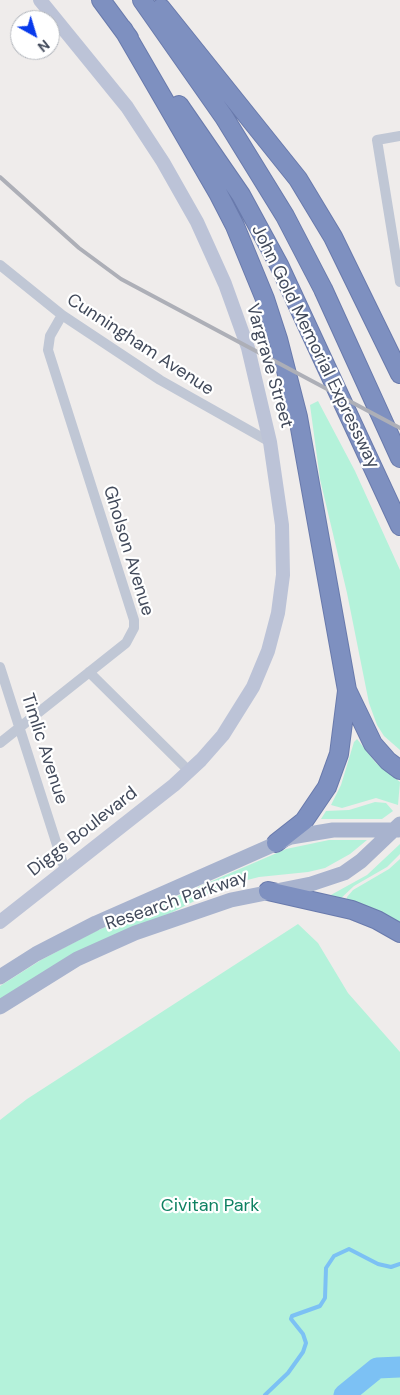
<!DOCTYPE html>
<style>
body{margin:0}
#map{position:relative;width:400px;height:1395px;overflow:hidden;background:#efeceb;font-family:"DM Sans",sans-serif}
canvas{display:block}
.north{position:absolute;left:10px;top:10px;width:50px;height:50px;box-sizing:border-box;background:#fff;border:1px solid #b3b7bd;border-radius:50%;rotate:141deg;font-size:14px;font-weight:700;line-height:20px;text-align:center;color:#424a5b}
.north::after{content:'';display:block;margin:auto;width:18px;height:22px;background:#083aec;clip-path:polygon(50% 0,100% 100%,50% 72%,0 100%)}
</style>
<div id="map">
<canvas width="400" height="1395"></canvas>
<div class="north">N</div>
</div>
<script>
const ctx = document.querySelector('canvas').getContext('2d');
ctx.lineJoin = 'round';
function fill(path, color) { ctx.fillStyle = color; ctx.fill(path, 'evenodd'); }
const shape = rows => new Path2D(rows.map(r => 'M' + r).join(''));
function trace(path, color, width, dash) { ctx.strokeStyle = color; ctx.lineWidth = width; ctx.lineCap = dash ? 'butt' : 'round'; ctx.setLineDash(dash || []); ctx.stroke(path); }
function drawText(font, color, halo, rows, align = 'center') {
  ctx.font = font + ' "DM Sans",sans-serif'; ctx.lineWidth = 4.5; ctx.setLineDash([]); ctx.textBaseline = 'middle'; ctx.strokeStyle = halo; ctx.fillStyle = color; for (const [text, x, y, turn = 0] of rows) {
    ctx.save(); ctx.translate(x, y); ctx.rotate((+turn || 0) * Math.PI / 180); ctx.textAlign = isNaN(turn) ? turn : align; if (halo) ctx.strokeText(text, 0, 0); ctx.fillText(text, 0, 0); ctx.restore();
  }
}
const green = shape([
 [318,401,355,471,400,570,400,750,384,736,377,725,369,703,347,593,320,479,310,405],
 [357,739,376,763,400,782,398,805,376,798,342,808,331,805,341,785,354,742],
 [375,802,386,803,393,811,382,819,321,819,326,811,349,810],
 [329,840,367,840,350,854,325,868,308,872,259,877,224,886,0,1000,0,986,41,960,94,932,286,849],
 [400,844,400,854,387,867,354,886,338,901,329,896,367,875],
 [400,859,400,926,346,903,347,897,353,890,389,869],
 [298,924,318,943,348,993,400,1052,400,1395,0,1395,0,1120,27,1099]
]);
const stream = shape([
 [265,1395,288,1373,303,1352,306,1343,303,1334,291,1319,292,1316,320,1306,325,1298,326,1268,334,1256,349,1249,378,1264,391,1267,400,1264]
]);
const river = shape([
 [344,1395,377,1368,400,1367]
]);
const street = shape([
 [400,136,377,140,400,282],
 [0,265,62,315,160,380,270,442],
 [0,667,65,870],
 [89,672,189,771],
 [0,743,126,643,134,628,134,620,48,350,50,336,62,315]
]);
const secondary = shape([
 [0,922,174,785,201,760,223,735,253,687,268,651,278,613,283,575,282,525,270,442,248,348,225,284,197,222,163,162,127,107,40,0]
]);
const primary = shape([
 [0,977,36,954,96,923,291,837,333,830,398,830],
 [0,1007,77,959,135,933,231,900,311,884,344,873,361,861,400,824]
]);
const highway = shape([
 [101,0,129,38],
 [142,0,224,117,285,216,323,289,400,458],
 [161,8,298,179,333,237,400,374],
 [123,29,218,193,235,226,265,299,278,339,298,417,347,690,373,744,388,761,400,770],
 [179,105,241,195,279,265,400,526],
 [276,843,304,821,327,787,339,754,347,691],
 [268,891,352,910,377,920,400,933]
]);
const rail = shape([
 [0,177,79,248,121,279,400,428]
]);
const streetNames = [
 ["Cunningham Avenue",140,345,33],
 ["John Gold Memorial Expressway",315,347,64],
 ["Vargrave Street",269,366,74],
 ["Gholson Avenue",128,551,73],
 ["Timlic Avenue",44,749,72],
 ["Diggs Boulevard",83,832,-38],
 ["Research Parkway",177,901,-19]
];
const parkNames = [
 ["Civitan Park",210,1206]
];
fill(green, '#b4f2da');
trace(stream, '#7cc1f4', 4);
trace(river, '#7cc1f4', 21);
trace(highway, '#697aac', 20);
trace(street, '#c0c7d5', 10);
trace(secondary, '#bcc3d7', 14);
trace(primary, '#a8b3ce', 15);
trace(highway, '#7e90c0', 18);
trace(rail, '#adafb7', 4);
drawText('18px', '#424a5b', '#fff', streetNames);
drawText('18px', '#0e8161', '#fff', parkNames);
</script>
